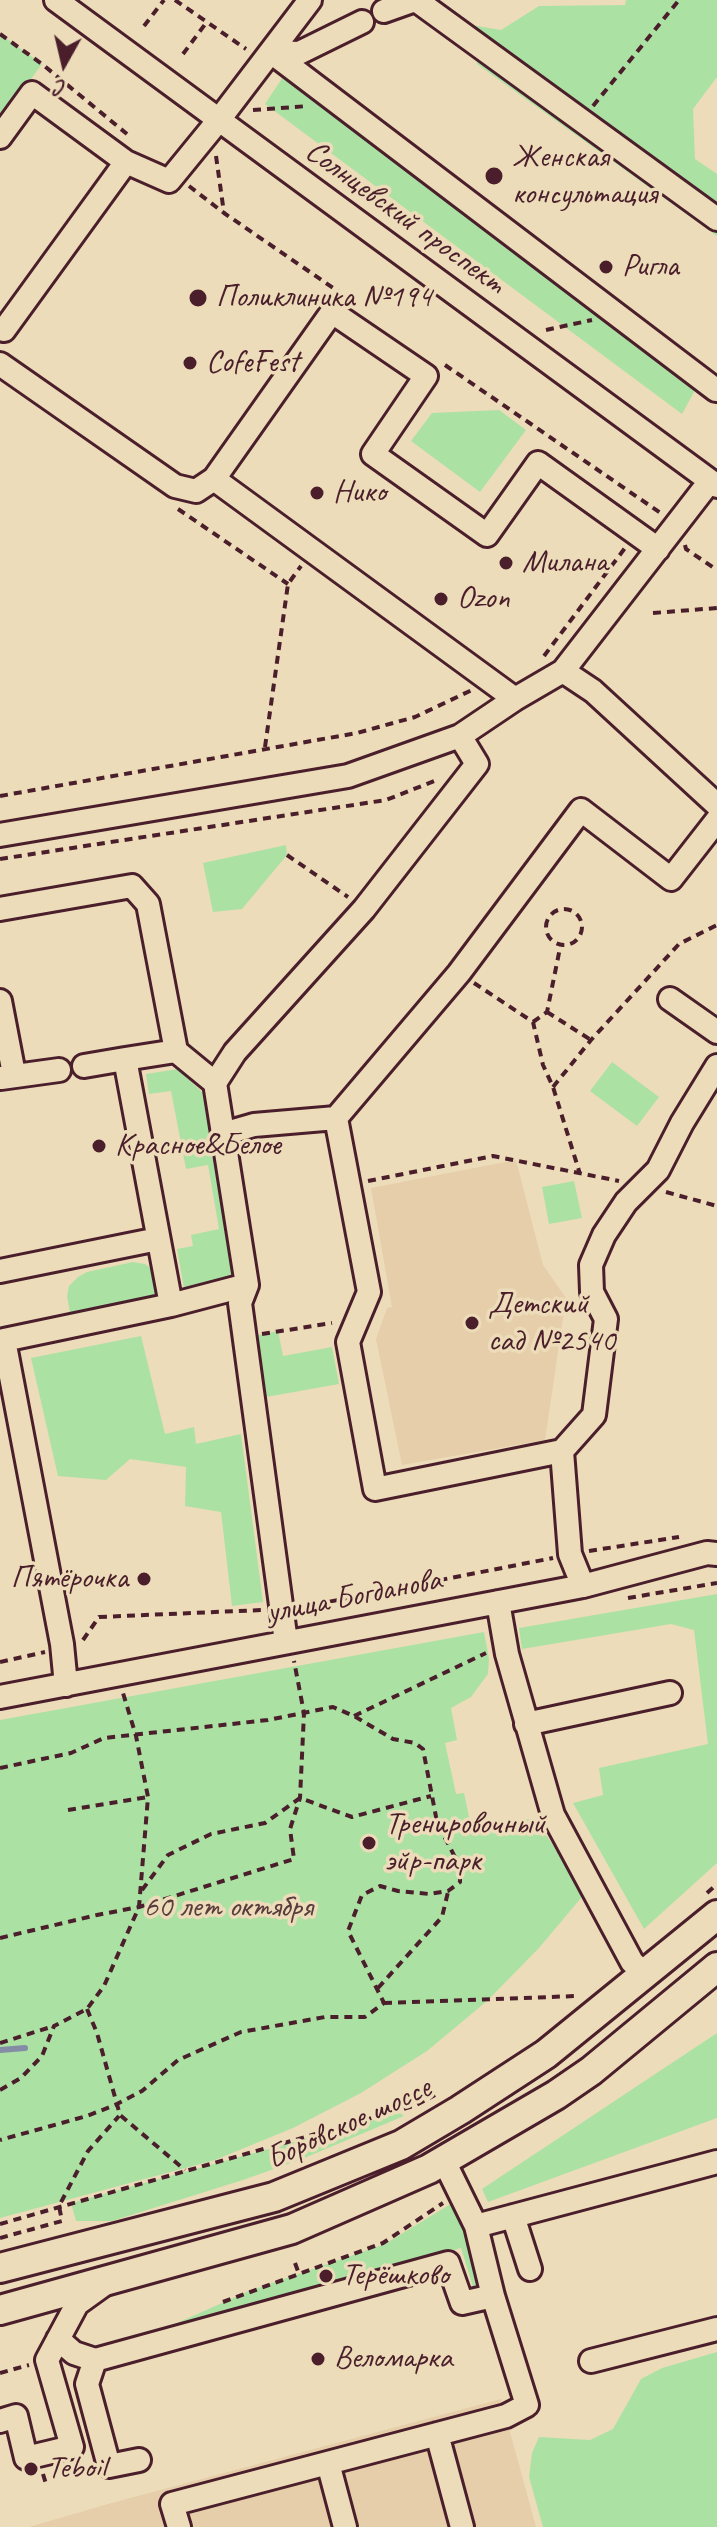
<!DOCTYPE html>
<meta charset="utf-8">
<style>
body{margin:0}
#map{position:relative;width:717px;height:2527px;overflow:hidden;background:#eddcb9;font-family:Caveat,sans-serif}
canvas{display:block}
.north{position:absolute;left:24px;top:24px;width:80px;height:80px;-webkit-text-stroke:6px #eddcb9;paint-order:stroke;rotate:188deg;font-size:22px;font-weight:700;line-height:32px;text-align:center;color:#4a1f2b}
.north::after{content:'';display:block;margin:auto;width:28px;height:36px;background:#4a1f2b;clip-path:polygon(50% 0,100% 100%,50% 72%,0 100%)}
</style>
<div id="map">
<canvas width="717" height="2527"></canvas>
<div class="north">С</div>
</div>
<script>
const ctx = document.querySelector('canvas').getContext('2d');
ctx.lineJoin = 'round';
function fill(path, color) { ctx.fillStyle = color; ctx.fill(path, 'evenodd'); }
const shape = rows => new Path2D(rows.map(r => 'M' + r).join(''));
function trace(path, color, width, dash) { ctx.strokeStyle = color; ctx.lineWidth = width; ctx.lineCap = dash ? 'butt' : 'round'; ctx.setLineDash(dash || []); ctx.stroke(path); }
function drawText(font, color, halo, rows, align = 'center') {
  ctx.font = font + ' Caveat,sans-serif'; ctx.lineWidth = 7; ctx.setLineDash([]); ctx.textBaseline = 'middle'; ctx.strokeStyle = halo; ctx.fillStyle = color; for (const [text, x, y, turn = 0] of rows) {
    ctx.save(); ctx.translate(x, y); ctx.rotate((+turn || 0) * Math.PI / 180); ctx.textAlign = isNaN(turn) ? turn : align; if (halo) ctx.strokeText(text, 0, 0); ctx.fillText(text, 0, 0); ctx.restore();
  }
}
const built = shape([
 [516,1160,543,1265,566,1298,545,1440,402,1465,376,1339,387,1308,392,1307,371,1188],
 [501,2399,536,2527,29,2527,108,2504]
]);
const green = shape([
 [626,0,717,0,717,77,693,109,695,159,717,174,717,236,477,64,471,25,501,30,539,6,625,5],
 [0,34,42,64,0,121],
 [285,74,692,377,694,392,682,414,265,104],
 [499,410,526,430,480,492,411,441,432,413],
 [286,845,287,855,242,909,213,912,203,863],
 [612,1062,659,1097,637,1126,590,1091],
 [178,1069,203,1093,237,1279,184,1288,177,1249,193,1246,191,1235,219,1229,208,1165,186,1169,171,1091,149,1094,146,1074],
 [574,1181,582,1218,549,1224,542,1187],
 [133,1262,145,1264,153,1270,158,1295,70,1313,67,1296,69,1286,78,1277,87,1272],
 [278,1331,283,1356,332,1347,339,1384,266,1397,254,1336],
 [141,1336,165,1434,194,1427,196,1444,241,1434,263,1602,232,1606,221,1512,185,1506,186,1467,130,1459,106,1480,58,1476,31,1358],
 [717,1594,717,1863,644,1929,573,1803,603,1795,599,1768,708,1744,694,1630,671,1624,522,1649,519,1628],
 [484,1632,489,1659,488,1674,471,1697,451,1708,457,1740,445,1743,456,1794,464,1793,472,1831,534,1818,586,1892,539,1948,487,2001,427,2051,361,2093,293,2128,215,2160,0,2218,0,1720],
 [717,2033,717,2118,488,2202,482,2189],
 [400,2113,404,2116,302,2159,243,2180,112,2221,76,2221,71,2203],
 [454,2202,472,2232,482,2275,474,2290,461,2248,159,2331,249,2291,385,2244],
 [717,2352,717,2527,543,2527,529,2477,532,2453,539,2437,590,2440,613,2429,641,2379,662,2368]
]);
const stream = shape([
 [0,2050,25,2048]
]);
const path = shape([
 [175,0,246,49],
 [144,26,164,0],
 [0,34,42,64,127,134],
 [183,54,206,23],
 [593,106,679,0],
 [253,110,308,106],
 [216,156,224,213],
 [189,186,224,213,339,292],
 [546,330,592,320],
 [445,365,662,514],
 [178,509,288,584],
 [685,545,686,549,717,570],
 [653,613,717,608],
 [544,656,625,548],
 [265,747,288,584,301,566],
 [0,796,357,733,415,717,472,690],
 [287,855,348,897],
 [0,859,386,800,437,780],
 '546 927a18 18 0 1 1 36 0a18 18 0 1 1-36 0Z',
 [474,983,533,1022,543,1065,553,1087,580,1174],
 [547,1012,591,1040],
 [533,1022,547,1012,561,943],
 [553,1087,591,1040,679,944,717,925],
 [368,1181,493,1156,619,1181],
 [666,1192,717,1206],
 [262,1334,332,1323],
 [589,1551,679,1537],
 [628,1598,717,1583],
 [302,1607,553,1558],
 [83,1640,99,1617,262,1610],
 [0,1662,45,1652],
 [354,1716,486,1653],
 [0,1768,71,1753,104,1738,268,1720,333,1707,354,1716,393,1739,415,1743,423,1749,437,1822,460,1867,460,1882,448,1891,429,1894,398,1891,380,1886,362,1895,348,1931,384,2003,365,2017,325,2017,241,2032,178,2060,142,2091,115,2105,87,2116,0,2140],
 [68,1810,148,1797],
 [142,1890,168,1855,211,1834,265,1823,300,1798,352,1817,431,1796],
 [707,1893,717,1884],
 [0,1938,97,1915,139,1907,294,1859,290,1829,300,1798,304,1713,294,1661],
 [378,1988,442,1917,448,1892],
 [384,2003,577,1996],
 [87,2009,97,2033,120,2115,185,2170],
 [0,2043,54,2026],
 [0,2090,21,2078,42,2056,54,2026,87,2009,104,1986,139,1907,148,1797,136,1736,123,1693],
 [0,2224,414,2106,435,2095],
 [0,2238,62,2221,59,2206,88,2151,119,2116],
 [295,2263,299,2274],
 [223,2302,383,2243,443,2203],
 [0,2373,29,2365],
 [43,2474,46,2484]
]);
const minor = shape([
 [56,0,717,486],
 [416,0,717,219],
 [384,11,415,0],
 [271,52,716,390],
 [271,52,299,53,362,22],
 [0,137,32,93,126,162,169,181,218,121,310,0],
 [4,330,126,162],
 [0,364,175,486,196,491,214,479,332,312,426,376,373,454,487,535,538,463,658,549],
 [214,479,515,699],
 [563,671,593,691,717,805],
 [0,835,348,776,460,736],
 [0,909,132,886,148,904,176,1051,215,1083,247,1285,240,1303,286,1642],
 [670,999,717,1032],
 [0,1001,14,1074],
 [125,1059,176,1051],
 [84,1066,125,1059,171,1305],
 [1,1078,59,1070],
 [215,1083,235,1052,364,909,477,764,460,736,515,699,563,671,710,481],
 [336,1118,459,973,581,810,671,879,717,820],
 [223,1134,254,1125,336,1118,369,1292,348,1342,375,1489,562,1451,594,1415,606,1319,592,1292,591,1265,604,1235,626,1202,658,1170,682,1123,717,1066],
 [0,1271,158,1239],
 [4,1340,171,1305,247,1285],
 [0,1341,4,1340,62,1644,66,1685],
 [562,1451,570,1554,583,1586],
 [498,1602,507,1654,553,1815,632,1962,645,1974],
 [0,1697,583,1586,707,1553,717,1554],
 [526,1724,670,1693],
 [513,2216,530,2269],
 [476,2226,717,2162],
 [58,2339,74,2353,95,2360,448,2263,462,2303,493,2296],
 [95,2360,87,2384,109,2466,139,2460],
 [591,2361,717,2329],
 [0,2421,16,2416,26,2458,72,2447,47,2360,77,2304,102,2286],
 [437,2434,462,2527],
 [328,2463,345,2527],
 [179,2527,172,2504,506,2416,527,2405,493,2296,476,2226,444,2161]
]);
const major = shape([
 [0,2268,274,2197,401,2145,460,2110,546,2054,717,1915],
 [0,2310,292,2229,429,2169,556,2095,591,2071,717,1967]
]);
const markers = [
 [494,176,10,"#4a1f2b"],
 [606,267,8,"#4a1f2b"],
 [198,298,10,"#4a1f2b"],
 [190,363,8,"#4a1f2b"],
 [317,493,8,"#4a1f2b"],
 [506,563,8,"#4a1f2b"],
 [441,599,8,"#4a1f2b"],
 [99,1146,8,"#4a1f2b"],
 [472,1323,8,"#4a1f2b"],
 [144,1579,8,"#4a1f2b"],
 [369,1843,8,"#4a1f2b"],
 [326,2276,8,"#4a1f2b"],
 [318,2359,8,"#4a1f2b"],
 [31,2469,8,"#4a1f2b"]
];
const poiNames = [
 ["Женская",512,158],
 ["консультация",512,195],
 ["Ригла",622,267],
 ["Поликлиника №194",216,298],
 ["CofeFest",206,363],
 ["Нико",333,493],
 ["Милана",522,563],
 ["Ozon",457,599],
 ["Красное&Белое",115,1146],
 ["Детский",488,1305],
 ["сад №2540",488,1342],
 ["Пятёрочка",128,1579,"right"],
 ["Тренировочный",385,1825],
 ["эйр-парк",385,1862],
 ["Терёшково",342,2276],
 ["Веломарка",334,2359],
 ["Teboil",47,2469]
];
const streetNames = [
 ["Солнцевский проспект",405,218,36],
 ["улица Богданова",354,1597,-11],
 ["Боровское шоссе",349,2124,-25]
];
const parkNames = [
 ["60 лет октября",228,1908]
];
fill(built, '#e5cea9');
fill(green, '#ace1a4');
trace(stream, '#858ca5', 6);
trace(minor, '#4a1f2b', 28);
trace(major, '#4a1f2b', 34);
trace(path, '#4a1f2b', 4, [8, 6]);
trace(minor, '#eddcb9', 22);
trace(major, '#eddcb9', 28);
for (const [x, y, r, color] of markers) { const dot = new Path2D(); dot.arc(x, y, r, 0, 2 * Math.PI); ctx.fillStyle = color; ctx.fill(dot); trace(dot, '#eddcb9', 3); }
drawText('32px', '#4a1f2b', '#eddcb9', poiNames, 'left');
drawText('32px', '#4a1f2b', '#eddcb9', streetNames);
drawText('32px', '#593c3d', '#eddcb9', parkNames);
</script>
